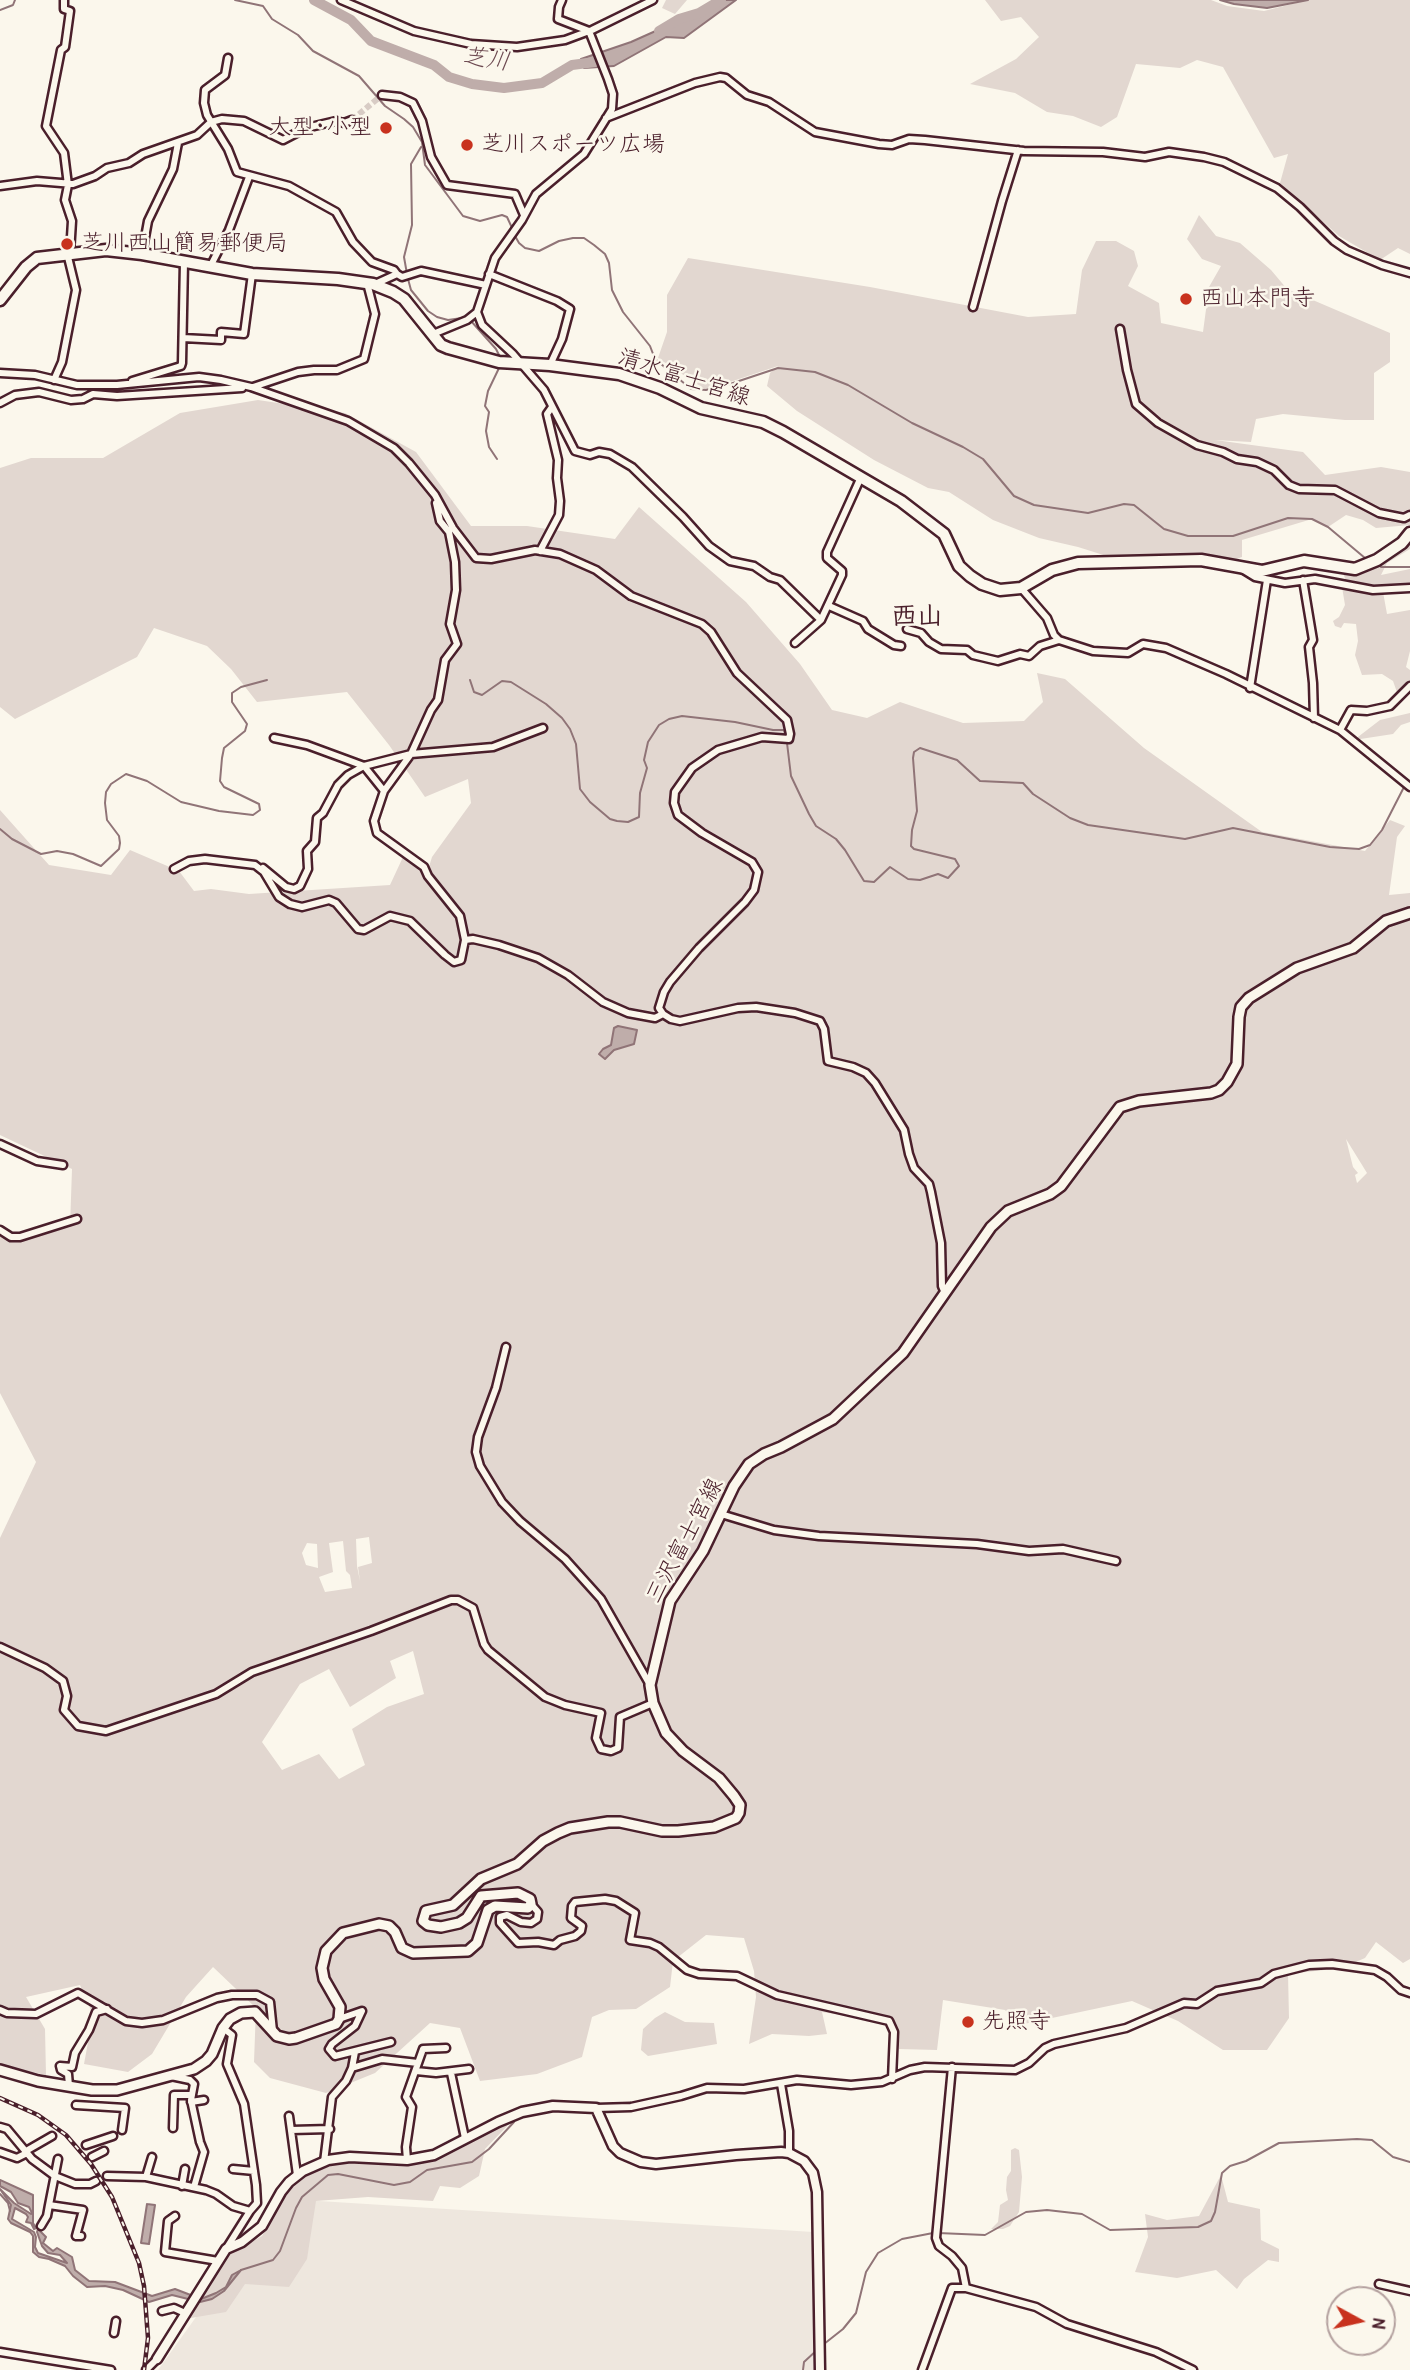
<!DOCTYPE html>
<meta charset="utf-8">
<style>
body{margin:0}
#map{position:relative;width:1410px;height:2370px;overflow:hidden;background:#fbf7ec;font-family:"Patrick Hand",sans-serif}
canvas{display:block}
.north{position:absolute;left:1326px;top:2286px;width:70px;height:70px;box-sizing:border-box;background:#fbf7ec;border:2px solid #b4a19f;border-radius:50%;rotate:98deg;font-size:19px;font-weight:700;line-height:28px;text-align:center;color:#4a1f2b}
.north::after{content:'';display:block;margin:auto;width:24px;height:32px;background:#c8321e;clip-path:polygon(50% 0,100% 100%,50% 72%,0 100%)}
</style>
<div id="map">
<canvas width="1410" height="2370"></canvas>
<div class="north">N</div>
</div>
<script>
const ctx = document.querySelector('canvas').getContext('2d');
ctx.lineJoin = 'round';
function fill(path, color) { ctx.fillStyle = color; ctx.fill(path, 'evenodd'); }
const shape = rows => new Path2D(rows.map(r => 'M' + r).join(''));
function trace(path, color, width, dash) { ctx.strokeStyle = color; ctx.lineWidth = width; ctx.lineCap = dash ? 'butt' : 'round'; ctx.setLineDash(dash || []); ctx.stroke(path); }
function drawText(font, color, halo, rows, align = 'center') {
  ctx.font = font + ' "Patrick Hand","Klee One",sans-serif'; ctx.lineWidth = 5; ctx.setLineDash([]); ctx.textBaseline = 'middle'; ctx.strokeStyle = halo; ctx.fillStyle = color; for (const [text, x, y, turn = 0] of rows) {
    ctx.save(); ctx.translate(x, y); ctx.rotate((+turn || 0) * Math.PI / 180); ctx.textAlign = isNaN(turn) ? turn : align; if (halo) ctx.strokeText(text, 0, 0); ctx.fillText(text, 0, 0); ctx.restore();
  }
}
const built = shape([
 [287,2199,813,2232,816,2370,158,2370,209,2299,268,2234]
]);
const green = shape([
 [666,0,687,0,675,14,662,8],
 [985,0,1211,0,1227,6,1264,11,1308,0,1410,0,1410,254,1398,248,1380,260,1339,236,1280,183,1288,154,1274,158,1223,67,1197,60,1180,68,1136,64,1117,117,1101,127,1073,116,1047,112,1015,93,970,84,1016,59,1039,37,1021,17,1001,21],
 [1199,215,1216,236,1240,243,1271,270,1287,289,1390,333,1390,362,1374,373,1374,420,1345,420,1283,414,1256,419,1251,442,1215,440,1303,452,1325,475,1381,467,1410,472,1410,525,1376,528,1363,520,1346,515,1328,527,1312,519,1242,540,1242,557,1229,562,1197,554,1113,558,1078,547,1039,538,993,520,949,492,928,488,874,460,797,411,767,386,770,373,778,366,706,390,658,358,667,332,667,295,688,258,870,287,1028,317,1076,314,1082,270,1096,241,1116,241,1134,251,1138,266,1128,286,1159,303,1161,323,1203,332,1209,287,1221,266,1202,259,1187,239],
 [258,400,345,413,416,452,471,526,527,526,615,539,639,507,746,602,800,664,832,710,867,718,900,702,963,723,1024,721,1043,702,1037,673,1065,679,1144,748,1262,832,1365,851,1390,820,1405,826,1397,837,1389,895,1410,893,1410,1959,1403,1963,1376,1942,1365,1958,1342,1968,1288,1974,1289,2018,1267,2050,1223,2050,1178,2021,1132,2001,1019,2025,1005,2010,943,2000,937,2050,899,2049,891,2017,865,2019,822,2012,827,2034,809,2036,772,2034,749,2044,756,1997,754,1971,744,1938,706,1935,673,1961,670,1987,636,2009,609,2010,592,2017,582,2057,537,2074,480,2081,460,2028,430,2023,375,2073,326,2093,270,2078,254,2062,256,2008,213,1967,186,1997,152,2054,128,2072,84,2064,93,2015,80,1985,26,1997,45,2029,46,2075,0,2065,0,1538,36,1462,0,1393,0,1229,23,1236,70,1227,72,1169,0,1135,0,810,49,865,111,875,130,850,179,871,194,891,211,889,249,894,390,885,403,857,422,869,425,880,435,891,442,889,428,870,432,857,471,803,468,779,425,797,389,745,347,692,257,702,231,669,207,646,154,628,137,657,15,719,0,707,0,468,31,458,103,458,180,413],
 [1346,1139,1367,1173,1357,1183,1355,1175,1358,1173,1353,1167],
 [369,1537,372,1563,358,1567,360,1581,357,1566,356,1539],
 [343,1541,346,1571,350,1575,352,1588,325,1592,319,1577,333,1572,329,1543],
 [307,1543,317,1544,318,1568,306,1565,302,1553],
 [413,1651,424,1694,387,1707,352,1729,365,1765,339,1779,319,1754,282,1770,262,1742,300,1684,329,1669,350,1707,396,1678,390,1661],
 [1410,540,1410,549,1387,563,1381,575,1410,569,1410,584,1381,587,1359,586,1346,581,1343,573,1354,575,1368,571,1385,561],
 [1342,587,1374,593,1383,592,1387,614,1410,610,1410,651,1406,667,1410,670,1410,684,1398,695,1393,681,1382,674,1362,675,1355,655,1358,641,1356,624,1344,623,1341,628,1335,626,1333,621,1339,617,1345,605],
 [1410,713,1410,722,1401,725,1393,734,1354,740,1380,720],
 [665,2012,685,2022,714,2023,717,2044,648,2056,641,2050,643,2029,655,2018],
 [511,2122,485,2149,479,2176,460,2188,440,2186,433,2201,368,2197,316,2201,307,2259,289,2287,245,2284,226,2312,185,2319,226,2256,262,2236,287,2193,299,2179,343,2160,396,2164,437,2160,468,2139],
 [1015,2148,1019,2150,1022,2177,1019,2212,1010,2226,1003,2229,991,2229,998,2222,1000,2205,1008,2200,1006,2190,1007,2177,1011,2171,1011,2150],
 [1221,2175,1228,2202,1260,2209,1261,2240,1279,2249,1279,2262,1268,2260,1244,2279,1237,2289,1216,2270,1177,2278,1135,2272,1148,2237,1145,2214,1167,2220,1199,2216]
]);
const water = shape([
 [717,0,736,0,684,38,666,37,614,66,584,68,581,59,631,42,707,8,717,0],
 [1220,0,1308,0,1267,8,1234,4,1220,0],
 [618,1026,637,1030,634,1044,614,1050,605,1059,599,1054,603,1049,611,1045,614,1028,618,1026],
 [0,2180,33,2195,33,2223,36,2228,34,2229,31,2223,26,2222,28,2217,26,2214,15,2208,12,2219,34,2232,36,2237,35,2247,38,2253,67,2263,60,2255,48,2253,42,2246,37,2232,38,2229,46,2237,43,2243,53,2251,57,2248,72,2257,75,2270,89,2281,115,2282,152,2296,175,2289,201,2299,216,2293,226,2287,232,2275,241,2270,224,2291,212,2299,200,2302,172,2295,149,2302,123,2290,105,2286,87,2287,73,2276,65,2266,49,2259,39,2257,33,2252,33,2236,30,2232,11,2223,8,2219,11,2205,0,2189,14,2203,31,2214,32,2213,29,2207,18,2203,11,2192,0,2186,0,2180],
 [147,2204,155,2205,149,2244,141,2243,147,2204]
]);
const stream = shape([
 [235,0,263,6,272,19,298,35,313,51,359,76,385,106,404,119,413,127,422,142,425,165,463,216,480,221,502,215,507,217,513,230],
 [0,10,13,5,15,0],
 [515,236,519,243,525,248,539,251,559,241,573,238,584,238,594,245,605,254,609,263,612,290,623,312,650,346,655,359,691,389,706,390,727,385,778,368,815,372,848,385,912,423,963,447,983,459,1014,496,1034,505,1088,513,1124,504,1134,505,1164,529,1188,536,1233,536,1288,518,1312,519,1328,527,1365,558],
 [407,274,404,257,412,225,411,164,421,147],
 [408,279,411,290,428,311,437,317,448,320,462,318],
 [471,321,496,349,500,357],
 [497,459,489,447,486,431,489,412,485,406,488,391,500,366],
 [1381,567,1410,567],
 [470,680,474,692,482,695,502,681,511,682,546,704,562,718,570,729,576,744,580,789,590,802,610,819,617,821,628,822,639,817,640,793,647,768,644,760,648,742,659,725,669,719,682,716,735,722,773,730,784,730,786,737],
 [787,743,791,776,809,814,816,826,836,839,845,850,864,881,874,882,890,867,908,879,920,880,938,874,948,878,959,866,955,859,914,849,911,846,912,830,917,811,913,758,914,752,920,748,957,760,980,781,1023,783,1033,794,1070,818,1088,825,1185,839,1233,828,1330,847,1359,849,1370,845,1382,830,1403,789,1410,782],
 [0,829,12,839,41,854,57,851,73,854,101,866,119,849,120,843,119,836,107,820,105,803,106,792,111,784,126,774,147,781,181,802,219,811,253,815,260,810,259,804,224,787,220,781,222,758,224,748,245,731,247,724,232,702,232,693,241,687,267,680],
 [0,2194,8,2203,10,2211],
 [938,2233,985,2235,1026,2212,1047,2210,1082,2214,1110,2230,1198,2227,1211,2221,1215,2212,1222,2173,1230,2166,1246,2161,1279,2143,1357,2139,1372,2140,1393,2157,1410,2162],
 [241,2270,273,2260,280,2251,296,2208,302,2197,328,2175,338,2174,394,2185,410,2182,427,2170,472,2162,489,2149,514,2122],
 [824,2344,843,2329,856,2313,866,2272,878,2253,902,2239,933,2233],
 [803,2370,804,2362,817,2350]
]);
const river = shape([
 [314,0,351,20,371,41,434,65,449,77,472,84,504,88,542,83,572,65,595,62],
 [659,31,679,19,699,13,721,0]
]);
const minorTunnel = shape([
 [352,120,382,95]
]);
const minor = shape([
 [64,0,64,9,70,11,65,47,61,50,46,126,64,153,68,185,65,200,72,221,70,253],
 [341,0,414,31,471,44,517,47,565,40,592,30,653,0],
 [228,58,225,75,205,90,204,103,207,115,228,149,237,172,289,186,336,212,353,242,372,262,394,270,397,274],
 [382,95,400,97,413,103,422,121,431,157,447,185,515,194,524,215],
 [606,118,695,83,720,77,726,78,747,95,769,102,815,132,879,144,892,145,909,139,925,140,1024,151,1103,152,1145,157,1169,152,1204,157,1224,162,1277,188,1300,207,1334,241,1347,250,1382,265,1410,273],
 [0,186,37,181,73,184,95,176,107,168,129,163,143,154,197,135,211,122,222,119,244,121,283,140,306,128,336,121,344,123,352,120],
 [142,254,148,221,173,169,178,143],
 [210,267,229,230,249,177],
 [489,274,557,301,570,309,562,339,550,365],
 [375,284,397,274,402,277,421,271,486,285],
 [973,307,1002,201,1018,150],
 [477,312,482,325,513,354,544,390,575,451,590,455,599,452,610,454,632,467,683,517,709,546,730,561,754,566,770,577,780,580,821,620],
 [1120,329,1127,370,1136,404,1158,423,1197,445,1223,452,1237,459,1257,462,1274,470,1289,485,1299,489,1335,490,1379,513,1404,518,1410,515],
 [433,334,467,320,477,312,495,258,522,220,536,194,584,154,612,109,613,94,608,79,589,31,558,19,559,7,562,0],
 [183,338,221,340,221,332,244,334,252,274],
 [0,373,35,375,77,385,117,385,199,377,221,380,251,387,348,421,394,448,409,463,435,495,453,528,476,558,491,559,535,550,560,554,596,570,631,596,702,624,711,632,737,673,787,720,790,734,789,739,762,737,718,750,692,768,675,792,674,803,678,815,702,833,752,862,758,872,754,890,745,902,699,948,670,982,664,992,659,1008,663,1014,671,1019,680,1021,738,1008,756,1007,795,1013,820,1021,824,1029,828,1061,853,1067,866,1073,875,1083,904,1130,909,1154,914,1168,929,1184,931,1192,941,1243,942,1286,945,1293],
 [54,380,62,362,76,290,67,253],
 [132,381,181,366,182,363,184,262],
 [253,387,298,372,314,370,337,370,364,359,375,314,367,283],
 [0,403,15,395,39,392,71,400,83,399,93,394,117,396,242,388],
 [540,551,559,515,560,501,557,478,558,460,547,414,552,407],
 [1242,569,1255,577,1285,583,1315,579,1373,590,1410,588],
 [1303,580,1313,640,1309,647,1313,683,1314,718],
 [1021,588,1047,618,1054,635,1059,640,1093,651,1128,653,1143,644,1166,648,1226,674,1340,730,1410,787],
 [829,606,863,621,868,629,894,645,901,646],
 [907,629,921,633,929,642,941,649,967,650,973,655,998,661,1020,654,1029,656,1040,646,1059,640],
 [795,643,821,620,842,575,842,571,827,558,827,552,861,477],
 [1250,688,1267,580],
 [1340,730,1351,710,1367,711,1390,706,1410,686],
 [274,738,307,745,364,766,384,791],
 [263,868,286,887,294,889,300,886,308,869,307,851,315,842,317,818,323,813,338,785,348,775,364,766,411,754,493,747,543,728],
 [174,869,189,861,205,859,255,865,264,872,279,897,290,904,302,907,329,900,336,903,358,929,364,930,390,916,410,921,445,955,454,962,461,960,465,940,460,916,428,876,424,867,377,833,374,821,384,791,411,754,431,710,438,700,445,660,457,644,450,624,456,590,455,562,449,532,440,521,436,503],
 [465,940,473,939,499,945,538,958,568,975,603,1002,628,1013,655,1018,663,1014],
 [0,1144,37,1161,63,1165],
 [0,1230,11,1237,20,1237,77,1219],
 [506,1347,496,1388,478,1437,476,1452,480,1466,502,1502,520,1521,565,1559,601,1599,650,1685],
 [721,1514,774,1530,819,1536,977,1544,1029,1551,1063,1549,1116,1561],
 [0,1647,45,1668,63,1681,67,1696,64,1710,78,1726,106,1731,216,1694,252,1672,371,1631,451,1600,458,1600,473,1608,484,1644,488,1650,545,1697,565,1705,601,1713,596,1738,601,1749,611,1751,618,1748,620,1717,653,1703],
 [531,1904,538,1912,537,1919,531,1923,521,1922,507,1915,500,1917,500,1923,518,1943,538,1942,554,1945,560,1940,575,1936,581,1931,582,1926,571,1918,572,1906,575,1902,605,1899,616,1901,635,1913,630,1940,650,1943,659,1947,687,1970,699,1974,737,1976,777,1995,889,2021,894,2032,892,2079],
 [0,2010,7,2013,36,2014,78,1993,126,2021,142,2023,163,2020,217,1998,232,1995,257,1995,270,2002,273,2031],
 [339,2019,362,2011,355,2026,332,2044,329,2049,335,2056,391,2042],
 [223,2028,232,2035,227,2064,244,2104,256,2185,257,2203,250,2211],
 [952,2067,936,2238,939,2246,952,2256,962,2268,966,2288],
 [352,2068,382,2059,418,2063],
 [416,2071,436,2073,469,2069],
 [451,2073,465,2138],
 [171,2076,190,2080,194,2084,191,2100,200,2142,204,2152,194,2187],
 [781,2084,789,2131,789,2153],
 [69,2086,68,2074,61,2070,60,2066,72,2067,75,2053,89,2030,96,2012,107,2009],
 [191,2102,204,2100],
 [76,2105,125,2108,122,2130],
 [596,2108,631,2107,681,2096,707,2088,744,2089,797,2080,851,2085,882,2082,910,2070,925,2067,1015,2070,1029,2063,1045,2048,1054,2044,1126,2028,1184,2003,1197,2004,1217,1991,1261,1983,1274,1974,1309,1965,1332,1964,1375,1970,1387,1977,1401,1990,1410,1993],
 [289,2116,297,2175],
 [0,2127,7,2129,32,2159,55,2176,75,2184,90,2184,96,2181],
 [173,2128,174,2095,192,2095],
 [291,2130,330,2129],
 [86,2145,113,2136],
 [26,2151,52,2136],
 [0,2152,17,2158,27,2153],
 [92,2157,104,2151],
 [58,2159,49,2205,83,2210,76,2236,81,2236],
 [407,2160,406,2147,412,2107,406,2097,423,2049,446,2048],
 [324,2162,332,2097,346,2081,352,2068,355,2052],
 [233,2169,254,2171],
 [107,2176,146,2177,206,2190,216,2194,233,2206,250,2211,226,2249],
 [146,2177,152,2157],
 [182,2186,185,2169],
 [175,2216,168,2221,165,2252,218,2261],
 [41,2226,47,2216,49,2205],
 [1379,2284,1410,2291],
 [162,2311,174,2308,185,2313],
 [114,2333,116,2321],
 [0,2352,111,2370],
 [146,2370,157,2359],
 [922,2370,952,2288,966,2288,1036,2307,1067,2324,1156,2352,1193,2370]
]);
const tertiary = shape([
 [157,2359,226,2249,242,2242,262,2226,281,2192,289,2182,303,2171,328,2160,350,2157,407,2160,434,2155,498,2122,522,2112,553,2106,596,2108,613,2146,620,2153,641,2162,656,2164,736,2155,781,2152,789,2153,804,2161,813,2173,817,2192,820,2370]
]);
const secondary = shape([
 [0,2070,38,2081,92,2090,117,2090,194,2069,206,2061,212,2054,223,2028,230,2019,241,2013,255,2012,277,2036,289,2039,296,2038,336,2024,339,2019,340,2007,324,1979,322,1968,326,1951,343,1933,379,1924,389,1926,395,1932,402,1948,413,1953,468,1951,477,1943,488,1910,495,1906,528,1908,531,1904,530,1899,518,1893,481,1896,467,1918,459,1923,441,1927,428,1925,423,1921,426,1911,453,1905,481,1879,517,1864,543,1841,558,1833,570,1828,608,1822,620,1822,662,1831,678,1831,714,1827,736,1818,739,1813,740,1805,734,1796,719,1778,683,1751,666,1733,653,1703,650,1685,670,1601,703,1551,734,1486,749,1464,764,1454,781,1447,833,1419,903,1353,991,1227,1008,1211,1050,1194,1061,1186,1120,1107,1139,1101,1211,1093,1219,1090,1227,1082,1237,1064,1239,1017,1241,1007,1249,998,1297,968,1353,948,1386,921,1410,913]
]);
const primary = shape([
 [0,300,26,267,37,258,106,250,142,254,252,274,338,279,373,284,393,292,404,299,441,345,448,348,499,362,550,365,619,374,660,388,701,408,763,422,783,432,901,501,944,534,959,566,970,576,982,584,1000,590,1021,588,1052,570,1078,563,1201,560,1262,571,1304,561,1355,569,1377,560,1402,543,1410,533]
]);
const rail = shape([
 [0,2098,38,2115,66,2135,91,2164,112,2197,139,2263,144,2286,148,2338,144,2370]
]);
const markers = [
 [386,128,7,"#c8321e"],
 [467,145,7,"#c8321e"],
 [67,244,7,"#c8321e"],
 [1186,299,7,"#c8321e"],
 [968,2022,7,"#c8321e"]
];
const poiNames = [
 ["大型･小型",372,128,"right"],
 ["芝川スポーツ広場",481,145],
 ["芝川西山簡易郵便局",81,244],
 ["西山本門寺",1200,299],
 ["先照寺",982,2022]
];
const streetNames = [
 ["清水富士宮線",684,378,18],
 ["三沢富士宮線",685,1541,-62]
];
const waterNames = [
 ["芝川",486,60,8]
];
const quarterNames = [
 ["西山",917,617]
];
fill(built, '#eee7de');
fill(green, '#e2d7d0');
fill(water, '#bfadaa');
trace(water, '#907477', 2);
trace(stream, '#907477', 2);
trace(river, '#bfadaa', 10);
trace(minorTunnel, '#d8ccc5', 6, [6, 3]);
trace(minor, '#4a1f2b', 11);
trace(tertiary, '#4a1f2b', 13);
trace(secondary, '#4a1f2b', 14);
trace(primary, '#4a1f2b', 15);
trace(minor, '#fbf7ec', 6);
trace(tertiary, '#fbf7ec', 8);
trace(secondary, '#fbf7ec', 9);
trace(primary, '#fbf7ec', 10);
trace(rail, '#4a1f2b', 4.5);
trace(rail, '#fbf7ec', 2, [5]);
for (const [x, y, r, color] of markers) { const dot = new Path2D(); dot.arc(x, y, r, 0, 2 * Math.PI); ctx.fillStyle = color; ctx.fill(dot); trace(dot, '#fbf7ec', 2.5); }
drawText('23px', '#4a1f2b', '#fbf7ec', poiNames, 'left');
drawText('23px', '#4a1f2b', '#fbf7ec', streetNames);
drawText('italic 24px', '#6d4a51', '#fbf7ec', waterNames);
drawText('bold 26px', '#4a1f2b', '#fbf7ec', quarterNames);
</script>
